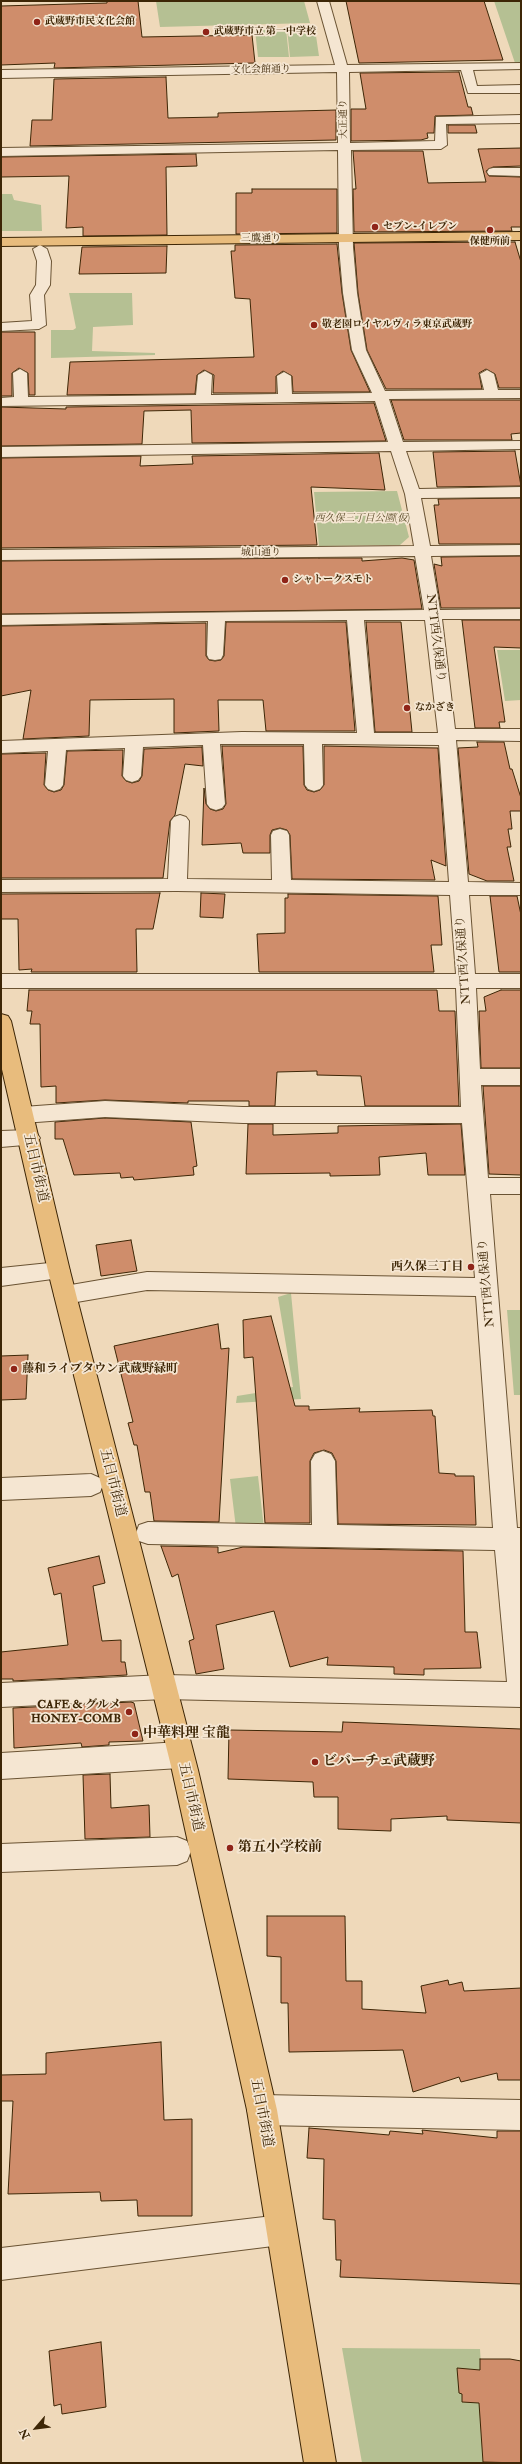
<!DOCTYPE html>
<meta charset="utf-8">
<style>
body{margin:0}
#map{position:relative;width:522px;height:2464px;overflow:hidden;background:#efd9ba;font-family:"IM FELL Double Pica",serif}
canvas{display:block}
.frame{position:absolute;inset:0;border:2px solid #3d2606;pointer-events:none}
.north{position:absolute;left:16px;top:2408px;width:40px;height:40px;-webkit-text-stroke:3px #f5e6d2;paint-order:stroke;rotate:242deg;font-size:11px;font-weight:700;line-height:16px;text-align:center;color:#3d2606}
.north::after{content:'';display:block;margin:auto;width:14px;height:18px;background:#3d2606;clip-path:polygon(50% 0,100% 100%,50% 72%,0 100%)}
</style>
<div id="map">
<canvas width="522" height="2464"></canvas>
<div class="frame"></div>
<div class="north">N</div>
</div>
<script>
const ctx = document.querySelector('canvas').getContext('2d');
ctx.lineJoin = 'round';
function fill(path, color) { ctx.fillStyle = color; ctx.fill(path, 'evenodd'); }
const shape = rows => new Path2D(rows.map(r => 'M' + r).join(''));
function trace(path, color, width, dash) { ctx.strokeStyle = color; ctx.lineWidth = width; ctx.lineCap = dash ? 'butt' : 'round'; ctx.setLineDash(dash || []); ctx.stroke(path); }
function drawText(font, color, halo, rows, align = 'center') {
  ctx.font = font + ' "IM FELL Double Pica","Noto Serif JP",serif'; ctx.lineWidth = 3.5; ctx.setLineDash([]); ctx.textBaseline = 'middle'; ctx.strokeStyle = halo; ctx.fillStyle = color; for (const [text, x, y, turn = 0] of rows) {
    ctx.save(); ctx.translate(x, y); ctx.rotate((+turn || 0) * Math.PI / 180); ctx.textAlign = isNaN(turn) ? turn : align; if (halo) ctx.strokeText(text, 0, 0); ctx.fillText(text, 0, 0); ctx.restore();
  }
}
const green = shape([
 [156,1,304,1,310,23,160,27],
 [494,1,521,1,521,63,515,63],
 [286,29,289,57,258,57,255,30],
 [287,29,315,29,319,56,290,57],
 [1,194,12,194,14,200,41,205,42,231,1,231],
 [69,293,132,293,133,325,93,327,92,351,155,353,155,355,51,358,51,330,73,330,76,328],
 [397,491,409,537,400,545,319,546,314,492],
 [497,650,521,650,521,700,505,701],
 [291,1293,301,1399,236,1403,237,1396,293,1387,278,1297],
 [507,1310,521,1310,521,1395,514,1395],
 [258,1476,264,1528,236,1528,230,1479],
 [342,2348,480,2349,487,2463,362,2463]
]);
const building = shape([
 [107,1,138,1,142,37,252,35,255,63,54,68,55,63,1,65,1,6,107,3,107,1],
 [346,1,484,1,503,60,359,63,346,1],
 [459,72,468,107,471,107,473,115,435,116,434,133,427,133,428,138,421,140,351,141,351,109,366,109,360,73,459,72],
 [166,77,168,118,218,117,218,113,336,110,336,140,30,146,32,120,52,120,54,79,166,77],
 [448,125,475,125,477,133,448,133,448,125],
 [521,148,521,166,493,167,486,171,489,176,521,177,521,227,511,227,512,231,354,232,353,189,356,189,353,151,423,151,428,183,486,182,478,149,521,148],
 [196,154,197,166,166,167,167,235,83,236,83,227,66,228,69,176,1,177,1,157,196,154],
 [252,189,337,189,337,233,236,234,236,193,252,193,252,189],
 [515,242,521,262,521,388,499,388,495,374,486,369,479,373,482,389,386,389,367,350,358,293,354,243,515,242],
 [337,244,342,293,351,350,370,392,293,392,292,376,283,371,276,376,276,393,213,393,214,375,204,370,197,375,195,394,67,395,70,362,254,357,250,299,235,298,231,251,235,251,235,245,337,244],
 [167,246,166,273,79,274,82,247,167,246],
 [1,332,35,332,35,395,29,395,28,373,19,368,12,373,12,396,1,396,1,332],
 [391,400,521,400,521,433,511,434,512,440,404,440,391,400],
 [374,403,386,441,192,443,191,410,144,411,142,444,1,446,1,407,66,409,66,407,374,403],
 [515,451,521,486,437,487,433,452,515,451],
 [379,453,385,490,311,487,317,545,1,548,1,458,141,456,140,466,193,464,192,456,379,453],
 [521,498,521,544,439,544,434,505,439,505,438,499,521,498],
 [521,556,521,608,441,608,434,564,442,566,441,557,521,556],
 [319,558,362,558,362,561,402,558,414,560,422,609,1,614,1,561,319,558],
 [462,620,521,620,521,648,494,647,505,722,499,722,500,728,475,728,462,620],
 [226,622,346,622,355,731,266,731,263,700,218,700,219,731,174,733,174,699,90,700,89,736,23,739,31,690,1,696,1,626,206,623,206,656,209,660,215,661,221,660,224,656,226,622],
 [366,622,401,622,412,732,375,732,366,622],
 [477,742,504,742,510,769,512,769,521,798,521,811,510,811,512,829,508,829,511,847,507,847,514,881,487,881,469,874,458,748,478,747,477,742],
 [222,746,303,746,304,785,307,790,314,792,320,790,324,785,324,746,438,748,446,866,431,860,435,880,292,879,290,835,287,830,280,828,272,830,270,835,270,853,243,853,241,843,202,845,204,788,206,804,210,809,216,811,223,809,226,804,222,746],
 [202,747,203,766,185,764,175,815,170,821,163,878,1,878,1,754,46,753,44,785,48,790,54,792,61,790,64,785,67,751,123,750,122,776,126,781,132,783,139,781,142,776,144,749,202,747],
 [160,893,153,929,136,929,137,972,31,972,32,969,19,970,18,919,1,919,1,894,160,893],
 [201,893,225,894,223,918,200,917,201,893],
 [288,894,438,896,442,945,431,945,434,972,259,972,257,934,285,933,285,898,288,898,288,894],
 [490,896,517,896,521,915,521,972,499,972,490,896],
 [29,990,437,990,439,1011,455,1011,459,1106,365,1106,361,1076,317,1075,317,1071,277,1072,275,1106,249,1106,249,1101,188,1101,188,1103,105,1100,56,1103,56,1086,41,1087,40,1024,30,1024,32,1011,27,1011,29,990],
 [501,990,521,990,521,1068,481,1068,479,1011,486,1011,484,997,501,990],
 [483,1086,521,1086,521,1175,489,1174,483,1086],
 [105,1118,191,1122,197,1166,193,1167,194,1175,134,1180,133,1177,121,1178,120,1173,74,1175,63,1139,55,1139,55,1122,105,1118],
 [248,1124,273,1124,273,1135,338,1133,338,1126,461,1124,465,1175,428,1175,426,1153,379,1157,380,1175,330,1176,330,1173,246,1174,248,1124],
 [131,1240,137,1271,101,1276,96,1245,131,1240],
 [271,1316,295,1406,309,1406,309,1410,360,1408,359,1412,432,1410,433,1416,435,1416,439,1473,455,1474,455,1476,474,1476,476,1525,338,1524,336,1461,332,1453,324,1450,314,1453,310,1461,310,1523,265,1523,253,1357,244,1358,243,1320,271,1316],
 [218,1324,221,1349,229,1348,219,1522,154,1521,150,1492,145,1492,137,1445,134,1445,128,1423,133,1422,114,1346,218,1324],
 [28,1355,26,1399,1,1400,1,1356,28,1355],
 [161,1546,218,1547,218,1553,243,1547,463,1551,465,1632,477,1632,481,1668,424,1669,424,1675,394,1674,394,1667,327,1665,328,1657,290,1667,274,1611,216,1625,224,1669,196,1674,189,1641,194,1639,178,1574,172,1577,161,1546],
 [99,1556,105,1583,93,1586,102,1641,121,1640,121,1662,125,1662,127,1675,13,1681,13,1679,1,1679,1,1652,68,1645,61,1593,54,1595,48,1568,99,1556],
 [131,1702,134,1703,143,1741,109,1742,109,1745,82,1747,81,1743,14,1748,13,1708,131,1702],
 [343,1722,521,1729,521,1823,447,1820,447,1816,391,1819,391,1831,338,1829,338,1797,314,1797,313,1782,228,1779,229,1730,342,1732,343,1722],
 [110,1774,111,1808,149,1805,150,1837,85,1839,83,1775,110,1774],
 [267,1916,345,1916,346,1981,362,1981,362,2009,426,2013,421,1986,448,1980,449,1985,462,1982,464,1991,521,1988,521,2080,498,2080,497,2073,461,2082,459,2077,413,2092,403,2050,289,2052,288,2003,281,2003,281,1957,267,1956,267,1916],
 [161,2042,164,2120,192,2119,192,2216,138,2216,137,2200,101,2201,100,2192,8,2194,13,2101,1,2101,1,2075,46,2074,46,2053,161,2042],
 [309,2128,389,2135,390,2131,423,2134,422,2130,497,2138,497,2131,521,2131,521,2284,340,2277,341,2260,336,2260,335,2220,323,2219,324,2159,307,2158,309,2128],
 [101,2342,106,2407,62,2414,61,2404,54,2406,49,2351,101,2342],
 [480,2359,510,2359,521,2361,521,2463,483,2462,479,2403,462,2402,462,2394,459,2393,457,2368,480,2370,480,2359]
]);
const minor = shape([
 [317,1,329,1,347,65,521,63,521,69,473,70,477,86,521,85,521,93,468,93,461,70,349,72,350,143,435,141,436,117,521,115,521,123,446,124,447,145,441,149,351,150,353,247,357,293,366,350,385,391,484,390,480,374,487,370,494,374,498,390,521,390,521,398,389,399,403,442,521,441,521,449,406,451,419,489,521,487,521,497,421,498,430,546,521,545,521,555,431,556,440,610,521,609,521,619,442,619,455,729,521,729,521,741,456,740,468,882,521,883,521,895,469,895,475,974,521,974,521,988,476,988,480,1069,521,1069,521,1085,481,1085,488,1178,521,1178,521,1194,490,1194,517,1528,521,1528,521,1707,164,1699,1,1707,1,1683,164,1675,507,1682,495,1550,148,1544,139,1541,136,1533,139,1525,148,1522,312,1525,311,1461,315,1454,323,1451,331,1454,335,1461,337,1525,493,1528,476,1296,147,1290,65,1304,57,1301,54,1295,57,1289,65,1286,147,1272,475,1278,462,1123,243,1123,105,1117,23,1123,16,1121,13,1115,16,1109,23,1107,105,1101,243,1107,461,1107,456,988,1,988,1,974,456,974,450,895,177,891,1,892,1,880,168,879,171,821,174,817,180,815,186,817,189,821,187,879,272,880,271,835,273,831,280,829,287,831,289,835,291,880,449,882,439,745,322,744,323,785,320,789,314,791,308,789,305,785,304,744,220,744,225,804,222,808,216,810,210,808,207,804,203,745,143,747,141,776,138,780,132,782,126,780,123,776,125,748,66,750,63,785,60,789,54,791,48,789,45,785,48,751,1,753,1,741,242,732,357,733,347,620,225,621,223,655,221,659,215,660,209,659,207,655,208,621,1,625,1,615,424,610,415,556,1,560,1,550,414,546,405,494,391,451,1,457,1,447,388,442,375,401,1,406,1,398,14,397,13,373,20,369,27,373,28,397,196,395,198,375,205,371,212,375,211,395,278,394,277,376,284,372,291,376,292,394,372,393,352,350,343,293,339,247,338,150,1,156,1,148,338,143,337,72,1,78,1,70,335,65,317,1],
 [364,620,425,620,438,733,374,733,364,620],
 [493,168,521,168,521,176,489,175,487,172,489,169,493,168],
 [40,245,47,249,51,261,50,285,44,295,46,325,39,329,1,331,1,323,32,321,30,295,36,285,37,261,33,249,40,245],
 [29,1130,36,1132,40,1138,36,1144,1,1147,1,1131,29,1130],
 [59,1262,67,1265,70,1271,67,1277,1,1286,1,1268,59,1262],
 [91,1474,100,1478,103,1485,100,1492,91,1496,1,1500,1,1478,91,1474],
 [180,1742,189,1746,193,1755,189,1764,180,1768,1,1779,1,1753,180,1742],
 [177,1837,187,1841,191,1851,187,1861,177,1865,1,1872,1,1844,177,1837],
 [262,2095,521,2100,521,2130,262,2125,251,2121,247,2110,251,2099,262,2095],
 [281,2215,292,2219,296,2230,292,2241,281,2245,1,2280,1,2248,281,2215]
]);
const major = shape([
 [521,232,521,240,1,246,1,238,521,232],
 [1,1014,8,1016,11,1021,70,1271,198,1770,277,2110,336,2463,304,2463,247,2110,172,1770,48,1271,1,1065,1,1014]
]);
const markers = [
 [37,22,4,"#8f2418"],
 [206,32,4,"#8f2418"],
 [375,227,4,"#8f2418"],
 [490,230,4,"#8f2418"],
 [314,325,4,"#8f2418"],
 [285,580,4,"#8f2418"],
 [407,708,4,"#8f2418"],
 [471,1267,4,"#8f2418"],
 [14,1369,4,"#8f2418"],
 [129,1712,4,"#8f2418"],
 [135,1734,4,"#8f2418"],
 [315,1762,4,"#8f2418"],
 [230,1848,4,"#8f2418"]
];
const farPoinames = [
 ["武蔵野市民文化会館",45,22],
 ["武蔵野市立 第一中学校",214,32],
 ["セブン-イレブン",383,227],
 ["保健所前",490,242,"center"],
 ["敬老園ロイヤルヴィラ東京武蔵野",322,325],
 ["シャトークスモト",293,580],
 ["なかざき",415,708]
];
const farStreetnames = [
 ["文化会館通り",261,70,-1],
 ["大正通り",344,119,-91],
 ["三鷹通り",261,239],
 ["城山通り",261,553,-1]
];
const farParknames = [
 ["西久保三丁目公園(仮)",362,519]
];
const streetNames = [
 ["NTT西久保通り",435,638,83],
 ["NTT西久保通り",464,960,-94],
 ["NTT西久保通り",487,1283,-95]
];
const poiNames = [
 ["西久保三丁目",463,1267],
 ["藤和ライブタウン武蔵野緑町",22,1369,"left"],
 ["CAFE & グルメ",121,1705],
 ["HONEY-COMB",121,1719]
];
const nearStreetnames = [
 ["五日市街道",35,1168,77],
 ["五日市街道",112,1483,76],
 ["五日市街道",190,1797,77],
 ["五日市街道",261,2113,79]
];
const nearPoinames = [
 ["中華料理 宝龍",143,1734],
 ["ビバーチェ武蔵野",323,1762],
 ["第五小学校前",238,1848]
];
fill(green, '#b5c093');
fill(building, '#cf8d6b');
trace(building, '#3d2606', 1);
trace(minor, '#6a5333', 2);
trace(major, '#3d2606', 2);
fill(minor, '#f5e6d2');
fill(major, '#e8bc7d');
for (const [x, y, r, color] of markers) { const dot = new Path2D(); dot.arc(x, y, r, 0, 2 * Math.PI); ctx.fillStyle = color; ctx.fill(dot); trace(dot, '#f5e6d2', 1.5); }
drawText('bold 10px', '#3d2606', '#f5e6d2', farPoinames, 'left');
drawText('10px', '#3d2606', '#f5e6d2', farStreetnames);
drawText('italic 10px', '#5b4c29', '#f5e6d2', farParknames);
drawText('12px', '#3d2606', '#f5e6d2', streetNames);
drawText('bold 12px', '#3d2606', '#f5e6d2', poiNames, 'right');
drawText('14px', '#3d2606', '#f5e6d2', nearStreetnames);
drawText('bold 14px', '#3d2606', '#f5e6d2', nearPoinames, 'left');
</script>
